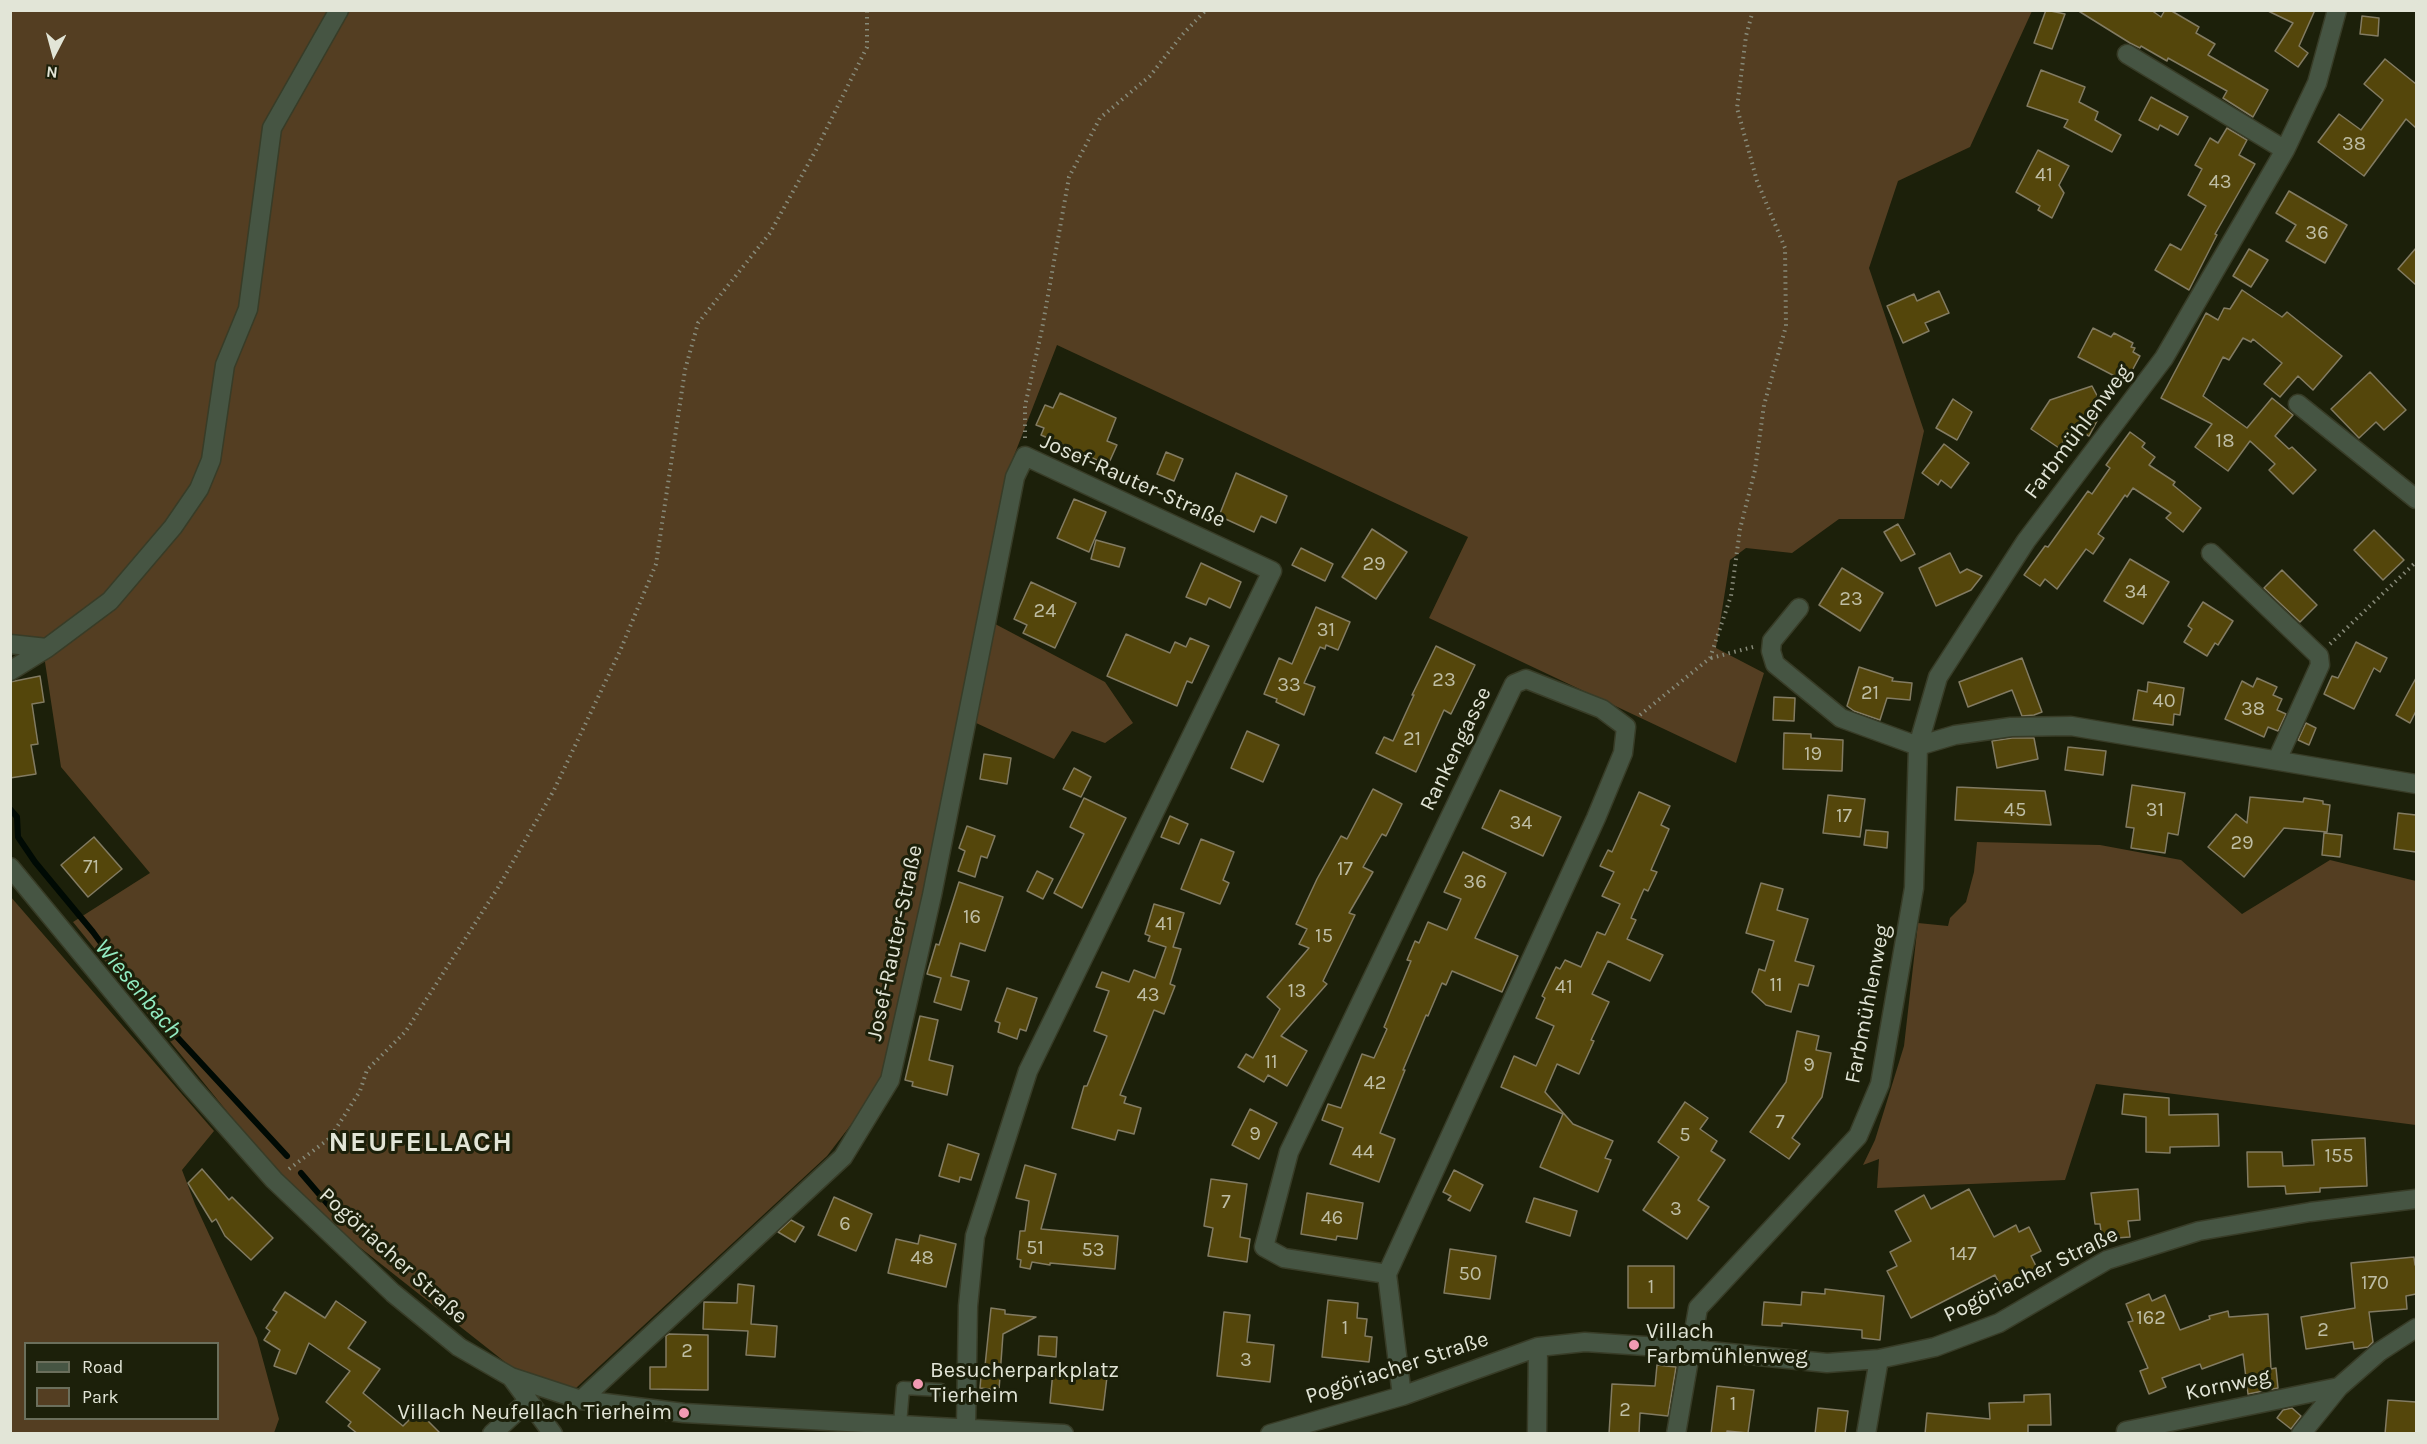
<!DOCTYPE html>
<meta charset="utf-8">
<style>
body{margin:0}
#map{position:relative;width:2427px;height:1444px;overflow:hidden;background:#1c200a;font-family:Karla,sans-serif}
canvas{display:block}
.frame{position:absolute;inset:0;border:12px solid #e2e5d7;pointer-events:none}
.legend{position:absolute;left:24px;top:1342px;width:195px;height:78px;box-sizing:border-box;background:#1c200a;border:2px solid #6b6f5c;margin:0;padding:8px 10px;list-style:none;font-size:18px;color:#e2e5d7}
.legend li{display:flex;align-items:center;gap:12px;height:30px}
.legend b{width:30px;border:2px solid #6b6f5c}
.north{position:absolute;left:24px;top:24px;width:60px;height:60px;-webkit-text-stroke:4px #1c200a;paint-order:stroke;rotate:186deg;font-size:16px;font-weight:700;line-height:24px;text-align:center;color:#e2e5d7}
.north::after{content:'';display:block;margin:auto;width:21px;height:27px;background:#e2e5d7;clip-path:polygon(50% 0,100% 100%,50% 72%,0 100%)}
</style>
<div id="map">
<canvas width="2427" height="1444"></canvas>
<div class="frame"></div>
<ul class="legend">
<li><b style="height:8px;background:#465543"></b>Road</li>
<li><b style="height:16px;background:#543e22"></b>Park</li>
</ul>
<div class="north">N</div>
</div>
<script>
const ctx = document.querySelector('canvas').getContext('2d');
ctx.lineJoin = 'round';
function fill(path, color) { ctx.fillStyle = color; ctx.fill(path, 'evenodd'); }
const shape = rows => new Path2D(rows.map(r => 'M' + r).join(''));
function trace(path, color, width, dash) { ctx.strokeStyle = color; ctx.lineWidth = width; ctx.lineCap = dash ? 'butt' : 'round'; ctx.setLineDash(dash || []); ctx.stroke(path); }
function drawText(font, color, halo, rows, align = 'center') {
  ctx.font = font + ' Karla,sans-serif'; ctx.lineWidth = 6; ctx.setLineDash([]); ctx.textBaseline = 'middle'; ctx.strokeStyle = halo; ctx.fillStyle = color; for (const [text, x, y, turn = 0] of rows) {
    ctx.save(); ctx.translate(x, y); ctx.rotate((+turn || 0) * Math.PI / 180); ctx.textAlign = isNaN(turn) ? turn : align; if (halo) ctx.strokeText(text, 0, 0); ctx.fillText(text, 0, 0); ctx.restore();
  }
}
const green = shape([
 [10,11,2032,11,1970,147,1898,181,1869,268,1924,431,1904,519,1839,519,1792,553,1746,548,1730,560,1716,648,1764,673,1736,763,1429,618,1468,537,1057,345,1005,479,980,616,1105,682,1133,723,1105,743,1072,731,1054,759,961,716,886,1079,827,1156,576,1388,529,1381,324,1219,273,1168,73,922,150,873,61,767,43,649,11,643],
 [1977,842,2100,845,2181,860,2242,914,2330,860,2416,881,2416,1125,2096,1084,2065,1180,1877,1188,1879,1159,1863,1165,1875,1140,1904,1046,1918,923,1948,926,1950,918,1966,902,1974,872],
 [10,896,214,1131,182,1170,195,1204,257,1338,279,1419,274,1433,11,1433],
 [26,1344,218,1344,218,1418,26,1418]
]);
const stream = shape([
 [10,809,17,817,18,837,35,862,93,932,142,999,287,1156],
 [301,1173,343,1222]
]);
const building = shape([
 [2046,10,2065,14,2052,49,2034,43,2046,10],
 [2077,10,2151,10,2161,17,2165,10,2170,10,2199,27,2196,33,2215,44,2208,55,2268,90,2253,117,2223,98,2227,91,2168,58,2167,61,2141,46,2140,48,2130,43,2077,10],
 [2266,10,2315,10,2299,46,2308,53,2298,67,2275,51,2293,23,2266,10],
 [2362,16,2379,18,2378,36,2360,34,2362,16],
 [2385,59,2416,84,2416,128,2406,119,2364,176,2318,142,2339,114,2361,130,2383,100,2364,84,2385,59],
 [2041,70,2085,87,2079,102,2098,112,2095,120,2121,135,2112,152,2064,127,2068,120,2027,106,2041,70],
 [2151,97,2188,117,2178,135,2160,125,2158,130,2139,120,2151,97],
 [2227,128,2247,140,2239,155,2255,164,2215,234,2217,235,2189,290,2155,270,2170,244,2181,250,2206,206,2188,195,2202,169,2195,165,2210,138,2218,143,2227,128],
 [2038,150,2069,166,2059,185,2064,193,2052,218,2038,210,2040,206,2016,192,2038,150],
 [2289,191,2347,225,2325,263,2286,241,2296,225,2276,213,2289,191],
 [2416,248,2416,285,2398,269,2416,248],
 [2249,249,2268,260,2251,287,2233,276,2249,249],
 [2242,290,2282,317,2287,312,2342,356,2313,390,2298,376,2280,397,2264,384,2282,363,2253,339,2251,342,2243,338,2229,360,2223,357,2203,396,2247,428,2272,398,2293,415,2275,436,2289,449,2292,447,2316,470,2293,494,2269,470,2275,464,2250,441,2228,471,2195,447,2212,424,2161,398,2206,313,2218,320,2224,308,2230,309,2242,290],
 [1939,291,1949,313,1925,323,1929,331,1903,343,1887,306,1914,294,1917,301,1939,291],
 [2093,328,2111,337,2114,333,2133,343,2131,347,2135,348,2133,352,2140,356,2126,382,2078,357,2093,328],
 [2370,372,2406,410,2384,430,2376,422,2359,438,2331,409,2370,372],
 [2092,386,2101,403,2092,407,2097,421,2089,436,2079,431,2075,436,2069,434,2059,448,2031,429,2050,400,2092,386],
 [1060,393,1116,418,1107,441,1117,445,1108,465,1041,435,1044,428,1036,425,1045,405,1053,408,1060,393],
 [1953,399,1972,412,1957,440,1936,428,1953,399],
 [2130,432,2145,443,2142,447,2155,457,2149,465,2175,482,2173,485,2201,508,2183,532,2166,518,2171,513,2133,488,2127,497,2125,495,2098,534,2104,538,2093,554,2086,549,2057,589,2045,579,2040,586,2024,575,2045,546,2048,547,2088,491,2092,494,2110,468,2106,465,2130,432],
 [1944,444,1969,463,1951,488,1941,480,1938,485,1922,473,1944,444],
 [1166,452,1183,459,1174,481,1157,474,1166,452],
 [1236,473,1287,496,1276,523,1261,516,1254,532,1219,516,1236,473],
 [1074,499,1106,512,1089,552,1057,538,1074,499],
 [1898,524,1915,554,1901,561,1884,532,1898,524],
 [1372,529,1407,552,1376,599,1342,577,1372,529],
 [2374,530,2404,560,2383,580,2354,550,2374,530],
 [1096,540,1125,548,1119,567,1091,559,1096,540],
 [1301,548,1333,564,1325,581,1292,565,1301,548],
 [1950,553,1960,573,1967,569,1982,576,1971,590,1936,606,1919,568,1950,553],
 [2130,559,2169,582,2143,624,2104,601,2130,559],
 [1201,563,1241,582,1230,608,1209,598,1206,605,1186,597,1201,563],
 [1842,568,1883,593,1860,631,1819,605,1842,568],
 [2282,570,2317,605,2300,622,2264,588,2282,570],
 [1031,582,1076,603,1055,648,1023,633,1027,625,1014,619,1031,582],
 [2203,602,2233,621,2218,645,2215,643,2207,656,2184,642,2192,629,2188,626,2203,602],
 [1316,607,1350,622,1338,650,1326,645,1325,649,1320,647,1304,683,1315,687,1304,715,1276,702,1277,699,1264,694,1279,658,1292,664,1316,607],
 [1126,634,1170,653,1175,642,1186,647,1190,638,1209,646,1192,683,1187,681,1177,706,1107,676,1126,634],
 [2356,642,2387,658,2380,672,2374,668,2354,709,2324,694,2332,676,2338,678,2356,642],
 [1436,646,1475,665,1451,714,1444,710,1416,772,1376,753,1384,737,1393,741,1414,695,1412,695,1436,646],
 [2022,658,2042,712,2034,715,2022,716,2012,690,1968,707,1959,682,2022,658],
 [1859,667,1893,678,1892,681,1912,683,1910,700,1887,698,1880,720,1854,711,1847,706,1859,667],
 [40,676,44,702,32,704,38,744,31,745,36,774,10,778,10,682,40,676],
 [2257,678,2277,687,2273,695,2282,699,2277,710,2286,714,2278,731,2268,727,2264,737,2225,719,2242,681,2253,687,2257,678],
 [2416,678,2416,711,2410,723,2396,715,2416,678],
 [2148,682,2184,688,2180,715,2174,714,2173,725,2133,720,2138,690,2147,692,2148,682],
 [1774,697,1795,698,1794,721,1773,720,1774,697],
 [2306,723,2316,728,2309,745,2298,740,2306,723],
 [1247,731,1279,745,1263,782,1231,768,1247,731],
 [1784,733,1811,734,1811,738,1843,740,1842,771,1783,769,1784,733],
 [2012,738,2034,738,2038,759,1997,768,1992,741,2012,738],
 [2068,747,2106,751,2103,775,2065,770,2068,747],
 [984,754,1011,758,1007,784,980,779,984,754],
 [1074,768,1091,777,1081,797,1063,789,1074,768],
 [2132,785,2185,793,2178,835,2168,833,2165,853,2131,848,2134,828,2126,827,2132,785],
 [1957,787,2045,791,2051,825,1955,820,1957,787],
 [1373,789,1402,804,1386,836,1382,834,1363,867,1373,872,1349,913,1355,915,1323,981,1327,984,1281,1036,1307,1051,1287,1086,1268,1075,1264,1082,1238,1067,1246,1054,1253,1058,1280,1009,1267,997,1309,948,1299,944,1307,929,1296,924,1317,879,1341,836,1347,839,1373,789],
 [1500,790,1561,817,1543,856,1482,828,1500,790],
 [1639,792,1670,806,1661,825,1669,829,1651,870,1657,872,1648,891,1644,889,1631,918,1636,920,1627,939,1663,955,1650,981,1608,961,1592,994,1609,1002,1591,1040,1594,1041,1579,1074,1557,1064,1545,1092,1573,1124,1613,1141,1605,1158,1611,1160,1598,1192,1540,1167,1563,1114,1501,1087,1514,1056,1536,1066,1554,1026,1536,1018,1545,998,1542,996,1556,967,1560,969,1565,960,1581,967,1597,932,1605,935,1620,904,1602,896,1614,872,1600,866,1608,850,1612,852,1639,792],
 [1828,795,1865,799,1860,837,1823,833,1828,795],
 [2250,797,2303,802,2304,798,2323,801,2323,804,2330,805,2327,832,2284,828,2244,877,2208,847,2236,814,2247,823,2250,797],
 [1084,798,1126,818,1082,908,1054,893,1084,834,1070,827,1084,798],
 [2398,813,2416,815,2416,852,2394,849,2398,813],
 [1170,816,1188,824,1179,844,1161,837,1170,816],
 [967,826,995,836,987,858,981,856,975,877,958,871,965,851,959,848,967,826],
 [1866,830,1888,832,1887,848,1864,845,1866,830],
 [2324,833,2342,835,2340,857,2322,855,2324,833],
 [94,837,122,869,88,897,61,865,94,837],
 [1201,839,1234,852,1223,880,1229,883,1220,904,1181,889,1201,839],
 [1463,852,1506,873,1475,938,1518,956,1502,992,1452,971,1446,985,1442,983,1428,1016,1426,1015,1403,1070,1405,1070,1380,1133,1395,1139,1379,1182,1330,1164,1343,1128,1322,1120,1328,1104,1341,1108,1362,1054,1374,1058,1387,1029,1384,1027,1411,961,1407,960,1415,941,1419,943,1428,922,1447,930,1461,899,1444,892,1463,852],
 [1037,871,1053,879,1043,899,1027,891,1037,871],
 [959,882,1003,897,985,951,960,943,951,976,969,981,961,1010,934,1002,941,978,927,974,936,944,939,945,959,882],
 [1761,883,1783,889,1777,910,1808,919,1795,961,1814,966,1808,986,1799,984,1791,1012,1766,1005,1752,992,1759,969,1765,971,1774,941,1746,933,1761,883],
 [1154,904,1184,913,1173,947,1181,949,1170,984,1175,986,1164,1014,1154,1010,1120,1095,1126,1097,1124,1103,1141,1108,1134,1134,1118,1130,1115,1140,1072,1128,1084,1086,1087,1086,1107,1036,1094,1031,1109,991,1096,987,1102,972,1129,982,1134,970,1155,978,1166,947,1148,941,1150,936,1145,934,1154,904],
 [1007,988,1037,998,1026,1031,1020,1029,1017,1039,998,1032,1000,1023,995,1021,1007,988],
 [920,1016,938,1020,929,1060,953,1066,947,1095,912,1086,913,1082,905,1080,920,1016],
 [1797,1031,1819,1036,1816,1050,1831,1053,1822,1097,1792,1138,1800,1144,1789,1159,1750,1132,1786,1082,1797,1031],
 [2124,1094,2169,1098,2169,1115,2218,1114,2219,1146,2170,1147,2170,1153,2146,1152,2146,1117,2122,1114,2124,1094],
 [1685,1102,1708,1118,1700,1129,1717,1141,1711,1151,1725,1160,1698,1200,1709,1207,1687,1239,1643,1210,1679,1157,1658,1142,1685,1102],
 [1250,1109,1277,1123,1259,1159,1232,1145,1250,1109],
 [2365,1138,2367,1186,2320,1188,2320,1192,2286,1194,2285,1186,2248,1187,2247,1152,2282,1152,2283,1166,2314,1165,2312,1140,2365,1138],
 [948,1144,979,1154,971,1180,960,1177,959,1182,939,1176,948,1144],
 [1025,1165,1056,1174,1041,1229,1118,1236,1115,1269,1050,1263,1050,1265,1032,1262,1030,1269,1020,1267,1021,1260,1017,1259,1020,1231,1025,1231,1029,1201,1016,1198,1025,1165],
 [202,1169,229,1200,232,1197,273,1238,251,1260,225,1236,216,1219,212,1222,188,1183,202,1169],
 [1454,1170,1483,1185,1470,1211,1448,1200,1451,1196,1443,1192,1454,1170],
 [1211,1179,1247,1184,1240,1237,1250,1239,1247,1262,1208,1256,1213,1228,1204,1226,1211,1179],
 [1969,1189,1994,1237,2016,1225,2019,1232,2029,1227,2041,1251,2031,1256,2040,1274,2004,1293,1995,1275,1911,1318,1887,1271,1897,1266,1890,1252,1911,1241,1895,1211,1924,1195,1931,1209,1969,1189],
 [2138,1189,2140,1220,2128,1221,2130,1237,2102,1239,2100,1224,2095,1224,2091,1193,2138,1189],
 [1307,1193,1363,1203,1357,1239,1337,1236,1336,1240,1301,1234,1307,1193],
 [834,1197,872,1214,856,1251,818,1235,834,1197],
 [1534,1198,1577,1211,1570,1236,1526,1222,1534,1198],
 [791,1220,804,1227,795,1242,778,1232,791,1220],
 [920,1235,956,1244,946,1287,888,1273,896,1239,918,1244,920,1235],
 [1450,1249,1496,1256,1490,1299,1444,1293,1450,1249],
 [2414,1257,2415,1265,2416,1265,2416,1294,2406,1296,2407,1309,2369,1312,2373,1342,2368,1347,2354,1349,2353,1342,2306,1349,2301,1317,2355,1308,2351,1263,2414,1257],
 [1628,1266,1674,1266,1674,1308,1628,1308,1628,1266],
 [738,1284,754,1286,751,1324,777,1326,775,1357,746,1355,748,1331,703,1329,704,1302,737,1303,738,1284],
 [1825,1289,1884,1296,1880,1340,1862,1338,1862,1330,1782,1323,1782,1326,1762,1325,1764,1302,1801,1305,1802,1292,1825,1294,1825,1289],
 [285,1292,325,1318,336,1301,366,1322,348,1348,380,1369,363,1393,403,1426,418,1411,441,1434,358,1434,348,1426,351,1422,326,1402,350,1371,309,1343,296,1374,274,1366,280,1350,264,1340,270,1331,266,1328,277,1312,273,1310,285,1292],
 [2149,1294,2152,1301,2165,1295,2180,1330,2210,1319,2209,1316,2228,1311,2229,1317,2268,1314,2271,1369,2276,1368,2278,1388,2248,1394,2243,1354,2202,1369,2200,1364,2162,1378,2166,1387,2149,1394,2140,1371,2148,1368,2128,1322,2133,1321,2126,1304,2149,1294],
 [1328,1300,1358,1303,1357,1318,1367,1319,1365,1336,1372,1337,1369,1362,1322,1357,1328,1300],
 [991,1308,1005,1310,1005,1314,1036,1317,1003,1334,999,1390,980,1388,982,1365,985,1366,991,1308],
 [1224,1312,1250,1315,1247,1342,1274,1345,1270,1382,1217,1376,1224,1312],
 [669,1334,708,1335,708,1390,650,1389,650,1367,666,1367,666,1336,669,1334],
 [1039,1336,1057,1337,1056,1357,1038,1355,1039,1336],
 [1657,1365,1676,1367,1668,1416,1640,1413,1639,1434,1609,1434,1612,1384,1655,1386,1657,1365],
 [1053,1371,1107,1377,1103,1410,1050,1403,1053,1371],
 [1717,1386,1754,1390,1748,1433,1727,1431,1727,1434,1711,1434,1717,1386],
 [2050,1394,2051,1425,2028,1425,2028,1434,1925,1434,1927,1413,1990,1419,1989,1403,2024,1402,2024,1395,2050,1394],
 [2388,1400,2416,1402,2416,1434,2385,1434,2388,1400],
 [1818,1408,1848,1411,1845,1434,1815,1434,1818,1408],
 [2292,1408,2301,1416,2291,1429,2277,1418,2283,1410,2292,1408]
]);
const path = shape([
 [1025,438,1025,406,1042,329,1069,177,1100,118,1150,76,1182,35,1206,10],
 [2330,644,2416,562],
 [1711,658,1753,647],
 [1640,715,1710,658,1731,596,1740,529,1755,470,1764,405,1786,326,1785,248,1757,181,1737,108,1746,36,1753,10],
 [289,1169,330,1138,360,1091,367,1070,406,1031,499,886,554,790,620,651,656,564,685,370,698,323,770,233,816,150,867,47,867,10]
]);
const service = shape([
 [900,1424,903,1388,941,1390]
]);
const minor = shape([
 [2127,54,2285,150],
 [2298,404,2416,499],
 [2211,553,2319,656,2320,665,2277,760],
 [1799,608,1772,641,1771,651,1775,664,1841,718,1918,746,1955,735,2011,727,2071,726,2416,784],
 [10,644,47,648],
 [10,671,47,648,110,601,173,527,199,489,211,460,225,365,248,309,272,128,339,10],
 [10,867,190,1085,274,1180,393,1293,459,1347,511,1377,581,1400,684,1413,1064,1434],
 [1387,1274,1284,1258,1264,1247,1289,1152,1514,684,1526,679,1602,709,1626,727,1623,753,1596,818,1387,1274,1402,1396],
 [511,1377,553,1434],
 [581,1400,843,1157,890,1080,932,895,1015,477,1025,456,1272,571,1028,1071,975,1236,968,1306,966,1427],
 [2126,1431,2339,1387],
 [492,1434,528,1401],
 [1270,1434,1402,1396,1538,1347,1585,1342,1690,1349,1827,1363,1879,1359,1935,1347,1999,1323,2107,1260,2199,1231,2310,1212,2416,1199],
 [1537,1434,1538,1347],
 [1676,1434,1698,1308,1858,1136,1880,1084,1914,888,1918,746,1938,677,2026,541,2164,358,2285,150,2317,83,2337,10],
 [1866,1434,1879,1359],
 [2301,1434,2339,1387,2379,1352,2416,1328]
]);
const markers = [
 [1634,1345,6,"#f19ab2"],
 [918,1384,6,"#f19ab2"],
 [684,1413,6,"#f19ab2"]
];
const numberNames = [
 ["38",2354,144],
 ["41",2044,175],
 ["43",2220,182],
 ["36",2317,233],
 ["18",2225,441],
 ["29",1374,564],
 ["34",2136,592],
 ["23",1851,599],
 ["24",1045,611],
 ["31",1326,630],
 ["23",1444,680],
 ["33",1289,685],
 ["21",1870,693],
 ["40",2164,701],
 ["38",2253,709],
 ["21",1412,739],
 ["19",1813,754],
 ["45",2015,810],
 ["31",2155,810],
 ["17",1844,816],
 ["34",1521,823],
 ["29",2242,843],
 ["71",91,867],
 ["17",1345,869],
 ["36",1475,882],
 ["16",972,917],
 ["41",1164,924],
 ["15",1324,936],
 ["11",1776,985],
 ["41",1564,987],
 ["13",1297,991],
 ["43",1148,995],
 ["11",1271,1062],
 ["9",1809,1065],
 ["42",1375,1083],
 ["7",1780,1122],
 ["9",1255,1134],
 ["5",1685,1135],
 ["44",1363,1152],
 ["155",2339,1156],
 ["7",1226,1202],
 ["3",1676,1209],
 ["46",1332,1218],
 ["6",845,1224],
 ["51",1035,1248],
 ["53",1093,1250],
 ["147",1963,1254],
 ["48",922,1258],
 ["50",1470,1274],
 ["170",2375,1283],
 ["1",1651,1287],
 ["162",2151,1318],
 ["1",1345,1328],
 ["2",2323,1330],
 ["2",687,1351],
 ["3",1246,1360],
 ["1",1733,1404],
 ["2",1625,1410]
];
const streetNames = [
 ["Farbmühlenweg",2078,432,-53],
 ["Josef-Rauter-Straße",1133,481,24],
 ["Rankengasse",1456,749,-64],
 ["Josef-Rauter-Straße",895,943,-78],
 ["Farbmühlenweg",1868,1004,-79],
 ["Pogöriacher Straße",393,1256,42],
 ["Pogöriacher Straße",2031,1275,-26],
 ["Pogöriacher Straße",1397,1368,-18],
 ["Kornweg",2228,1385,-12]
];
const poiNames = [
 ["Villach",1646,1332],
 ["Farbmühlenweg",1646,1357],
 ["Besucherparkplatz",930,1371],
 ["Tierheim",930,1396],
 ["Villach Neufellach Tierheim",672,1413,"right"]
];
const waterNames = [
 ["Wiesenbach",138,989,50]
];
const districtNames = [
 ["NEUFELLACH",421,1143]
];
fill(green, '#543e22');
trace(stream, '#000a04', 6);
fill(building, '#54460b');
trace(building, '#827b62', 1.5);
trace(service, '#383c27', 15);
trace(minor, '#383c27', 21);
trace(path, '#878a79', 4, [1.5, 4.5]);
trace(service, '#465543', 12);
trace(minor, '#465543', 18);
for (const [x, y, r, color] of markers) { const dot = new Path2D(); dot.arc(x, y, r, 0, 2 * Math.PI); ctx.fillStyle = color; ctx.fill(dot); trace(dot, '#1c200a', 2); }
drawText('20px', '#bebda4', null, numberNames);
drawText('22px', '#e2e5d7', '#1c200a', streetNames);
drawText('22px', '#e2e5d7', '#1c200a', poiNames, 'left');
drawText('italic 24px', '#92ebc2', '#1c200a', waterNames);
ctx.letterSpacing = '1.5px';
drawText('bold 28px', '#e2e5d7', '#1c200a', districtNames);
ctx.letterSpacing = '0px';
</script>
